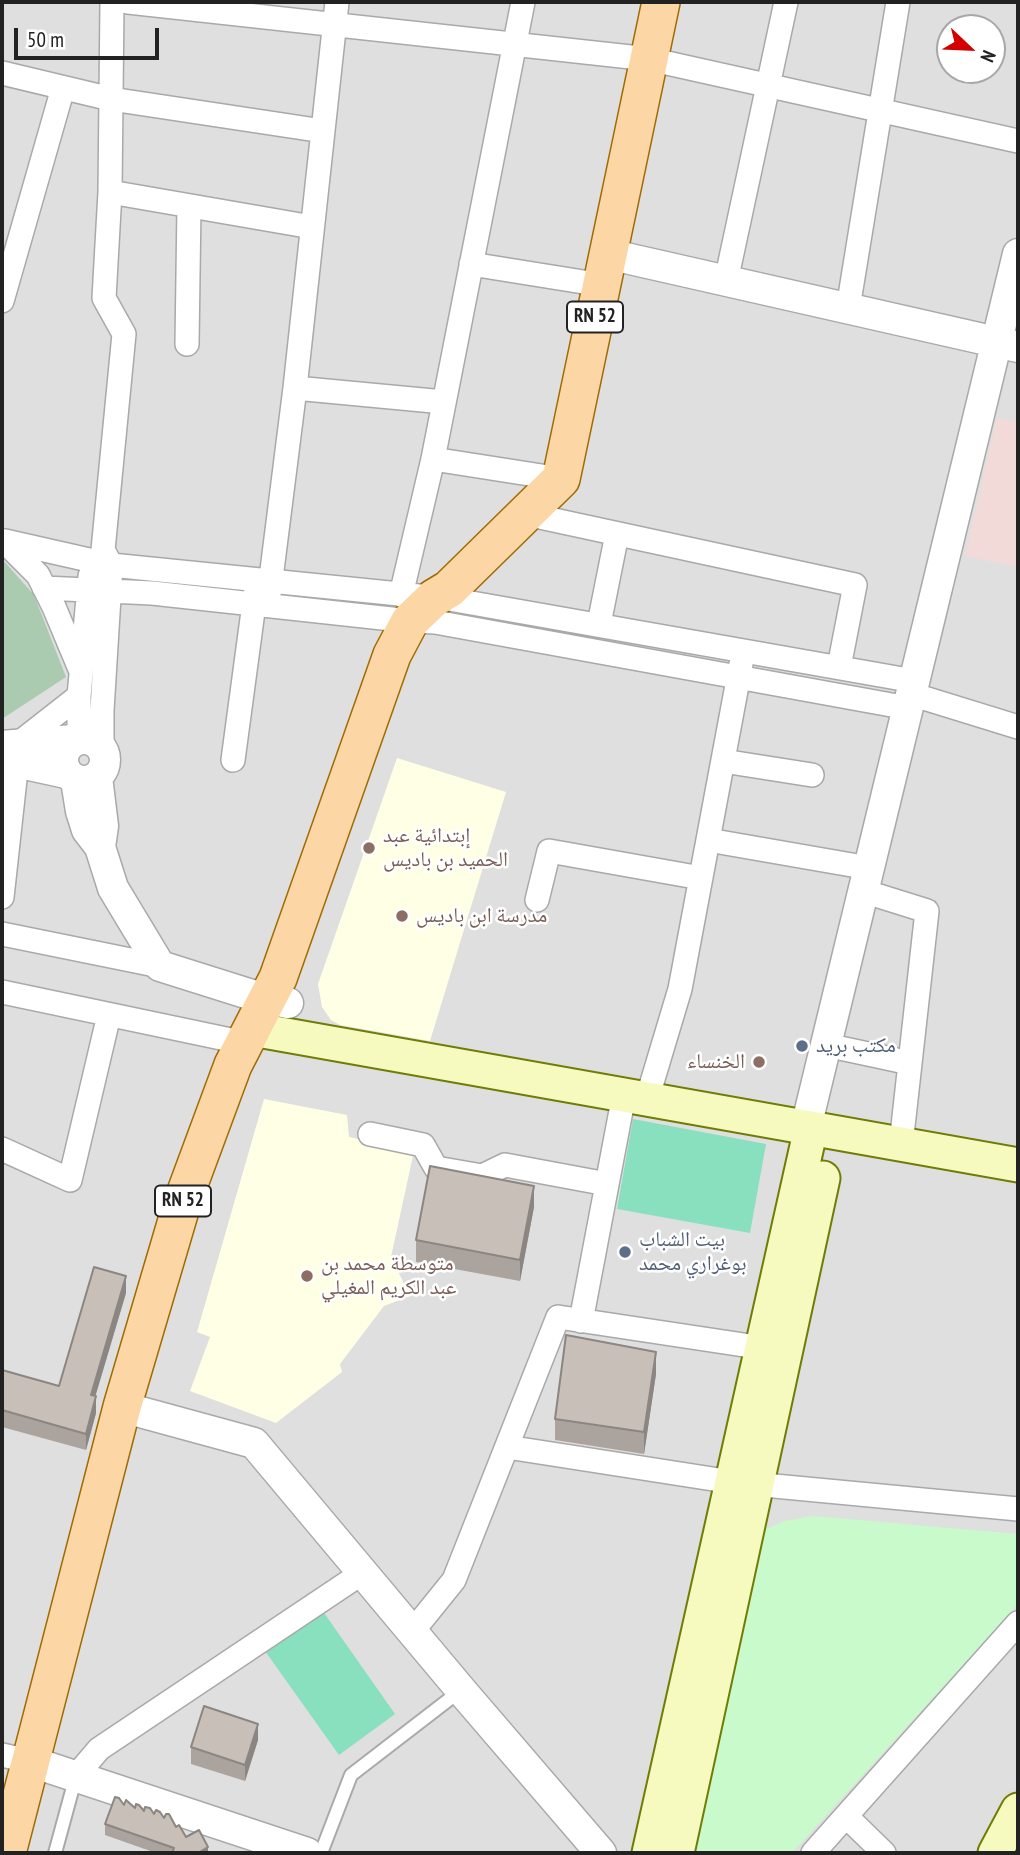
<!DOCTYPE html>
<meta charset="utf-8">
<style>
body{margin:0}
#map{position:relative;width:1020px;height:1855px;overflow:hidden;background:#f2efe9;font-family:"PT Sans Narrow",sans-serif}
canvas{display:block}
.frame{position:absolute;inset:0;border:4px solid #222;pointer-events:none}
.north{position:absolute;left:936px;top:14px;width:70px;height:70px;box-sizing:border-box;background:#fff;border:2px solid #a7a7a7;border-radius:50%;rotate:113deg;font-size:19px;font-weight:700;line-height:28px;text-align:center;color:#222}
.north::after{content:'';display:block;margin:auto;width:24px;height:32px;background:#d40000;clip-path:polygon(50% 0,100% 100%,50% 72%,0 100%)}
.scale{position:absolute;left:14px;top:28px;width:145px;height:32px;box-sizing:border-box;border:4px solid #222;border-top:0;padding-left:9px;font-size:21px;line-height:24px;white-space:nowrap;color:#222;-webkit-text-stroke:5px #fff;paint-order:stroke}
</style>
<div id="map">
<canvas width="1020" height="1855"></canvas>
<div class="frame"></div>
<div class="north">N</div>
<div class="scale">50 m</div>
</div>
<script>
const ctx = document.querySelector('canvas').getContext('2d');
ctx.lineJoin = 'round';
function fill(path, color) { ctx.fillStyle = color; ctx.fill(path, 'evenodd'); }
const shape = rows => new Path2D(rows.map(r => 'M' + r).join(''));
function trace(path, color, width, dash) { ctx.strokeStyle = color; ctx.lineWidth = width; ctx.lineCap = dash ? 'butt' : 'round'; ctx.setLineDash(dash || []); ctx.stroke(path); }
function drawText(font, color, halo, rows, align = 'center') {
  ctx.font = font + ' "PT Sans Narrow","Noto Naskh Arabic",sans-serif'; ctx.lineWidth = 5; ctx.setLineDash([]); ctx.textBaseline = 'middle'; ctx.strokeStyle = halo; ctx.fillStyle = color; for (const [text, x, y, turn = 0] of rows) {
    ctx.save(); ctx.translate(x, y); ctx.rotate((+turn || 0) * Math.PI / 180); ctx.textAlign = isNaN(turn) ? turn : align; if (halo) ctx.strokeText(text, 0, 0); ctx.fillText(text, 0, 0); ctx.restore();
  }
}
const residential = shape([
 [2,2,1018,2,1018,1853,2,1853],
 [950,28,992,28,992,70,950,70]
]);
const commercial = shape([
 [997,418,1018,422,1018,567,965,556]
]);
const education = shape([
 [397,758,506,792,430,1041,340,1025,331,1020,322,1007,318,984],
 [264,1099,347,1115,349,1137,414,1151,391,1257,410,1296,384,1306,340,1364,342,1372,276,1423,190,1391,210,1337,197,1332]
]);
const cemetery = shape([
 [2,559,34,595,66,677,2,719]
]);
const park = shape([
 [813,1516,1018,1534,1018,1604,792,1853,695,1853,761,1531,785,1521]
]);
const pitch = shape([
 [633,1119,766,1144,750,1233,617,1209],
 [322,1610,395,1714,339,1755,265,1651]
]);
const service = shape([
 [55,1853,76,1776],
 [321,1853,351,1775,460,1691]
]);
const minor = shape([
 [128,2,649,59,1018,141],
 [2,73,111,99,323,131],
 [110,192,312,227],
 [471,264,602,285],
 [726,281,786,2],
 [2,301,63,88],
 [848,308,898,2],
 [187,344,189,206],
 [295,388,444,402],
 [433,459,561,479],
 [526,514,855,585,839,667],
 [4,541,38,575,54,607,80,669],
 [5,541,111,565,449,599,914,681],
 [44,588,152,593,410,621,435,622,908,708],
 [269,594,295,388,337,2],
 [401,595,433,459,523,2],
 [599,624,617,534],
 [911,694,1018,727],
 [79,738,79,696],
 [102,746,102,710,111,565,103,550,124,334,104,298,110,192,112,2],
 [233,760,256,589],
 [723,761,812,775],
 [708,840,869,868],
 [863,891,927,911,901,1144],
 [2,897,19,743,79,696,90,576],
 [537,900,549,851,701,878],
 [2,934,160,966],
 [2,992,245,1043],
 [826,1045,910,1063],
 [647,1099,680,989,741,664],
 [370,1134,423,1145,436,1168,482,1176,505,1165,607,1184],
 [2,1149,70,1180,109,1015],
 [581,1321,624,1095],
 [507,1447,732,1482,1018,1509],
 [412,1632,454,1580,558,1317,777,1350],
 [2,1755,32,1762],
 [76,1776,99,1749,362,1573],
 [846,1816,884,1853],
 [813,1853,1018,1623]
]);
const tertiary = shape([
 [608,254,1018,347],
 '63 760a21 21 0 1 1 42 0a21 21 0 1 1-42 0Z',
 [2,746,73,740],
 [2,759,66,773],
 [97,777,103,826,100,847],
 [76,780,81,811,87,830,100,847,113,888,160,966,252,995,288,1003],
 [806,1127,1018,254],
 [122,1407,254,1443,461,1690,601,1853],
 [32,1762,307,1853]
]);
const secondary = shape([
 [252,1029,1018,1165],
 [649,1853,811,1128],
 [677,1853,823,1178],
 [995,1853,1018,1810]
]);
const primary = shape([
 [7,1853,122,1407,183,1200,233,1065,278,978,392,655,410,621,434,598,449,589,561,479,661,2]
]);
const wall = shape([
 [534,1207,520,1281,416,1262,416,1240],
 [126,1293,95,1396,96,1413,86,1450,2,1427,2,1370,59,1386],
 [656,1374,644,1454,555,1440,555,1419],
 [258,1740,245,1781,191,1764,191,1747],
 [124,1805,164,1818,186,1837,208,1853,156,1853,105,1835,105,1824]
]);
const shadedWall = shape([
 [534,1186,534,1207,520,1281,520,1260],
 [126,1276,126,1293,91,1411,91,1395],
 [656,1352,656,1374,644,1454,644,1432],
 [96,1396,96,1413,86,1450,86,1434],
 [258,1724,258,1740,245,1781,245,1765],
 [208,1847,208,1853,198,1853]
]);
const building = shape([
 [430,1166,534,1186,520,1260,416,1240,430,1166],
 [94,1267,126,1276,91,1395,96,1396,86,1434,2,1410,2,1370,59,1386,94,1267],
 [566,1335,656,1352,644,1432,555,1419,566,1335],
 [204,1706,258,1724,245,1765,191,1747,204,1706],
 [115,1797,119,1798,124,1805,126,1800,135,1808,136,1804,139,1805,144,1811,145,1807,150,1808,154,1814,156,1810,160,1812,164,1818,166,1814,169,1814,176,1827,179,1825,186,1837,199,1830,208,1847,198,1853,172,1853,174,1848,105,1824,115,1797]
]);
const markers = [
 [369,848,7,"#8d6e63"],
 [402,916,7,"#8d6e63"],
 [802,1046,7,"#5c6f8a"],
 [759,1062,7,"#8d6e63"],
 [625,1252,7,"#5c6f8a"],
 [307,1276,7,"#8d6e63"]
];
const shields = [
 [595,317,56],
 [183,1201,56]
];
const shieldNames = [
 ["RN 52",595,317],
 ["RN 52",183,1201]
];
const educationNames = [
 ["إبتدائية عبد",383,836],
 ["الحميد بن باديس",383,860],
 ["مدرسة ابن باديس",416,916],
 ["الخنساء",745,1062,"right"],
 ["متوسطة محمد بن",321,1264],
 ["عبد الكريم المغيلي",321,1288]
];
const serviceNames = [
 ["مكتب بريد",816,1046],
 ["بيت الشباب",639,1240],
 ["بوغراري محمد",639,1264]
];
fill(residential, '#e0dfdf');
fill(commercial, '#f2dad9');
fill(education, '#ffffe5');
fill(cemetery, '#aacbaf');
fill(park, '#c8facc');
fill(pitch, '#88e0be');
trace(service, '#a9a9a9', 16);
trace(minor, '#a9a9a9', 26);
trace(tertiary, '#a9a9a9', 33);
trace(secondary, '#707d05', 37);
trace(primary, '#a06b00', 40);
trace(service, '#fff', 12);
trace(minor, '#fff', 23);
trace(tertiary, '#fff', 30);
trace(secondary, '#f7fabf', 33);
trace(primary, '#fcd6a4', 37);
fill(wall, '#aba49e');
fill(shadedWall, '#8b8681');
fill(building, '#c7bfb8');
trace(building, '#8b8681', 2);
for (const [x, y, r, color] of markers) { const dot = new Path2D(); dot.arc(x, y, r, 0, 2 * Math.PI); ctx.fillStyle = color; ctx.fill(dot); trace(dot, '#fff', 2.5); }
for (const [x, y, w] of shields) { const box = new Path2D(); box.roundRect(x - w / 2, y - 15.5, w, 31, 5); ctx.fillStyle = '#fff'; ctx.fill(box); trace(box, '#222', 2); }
drawText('bold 19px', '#222', null, shieldNames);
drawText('21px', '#785e54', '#fff', educationNames, 'left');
drawText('21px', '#4e5e75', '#fff', serviceNames, 'left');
</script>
